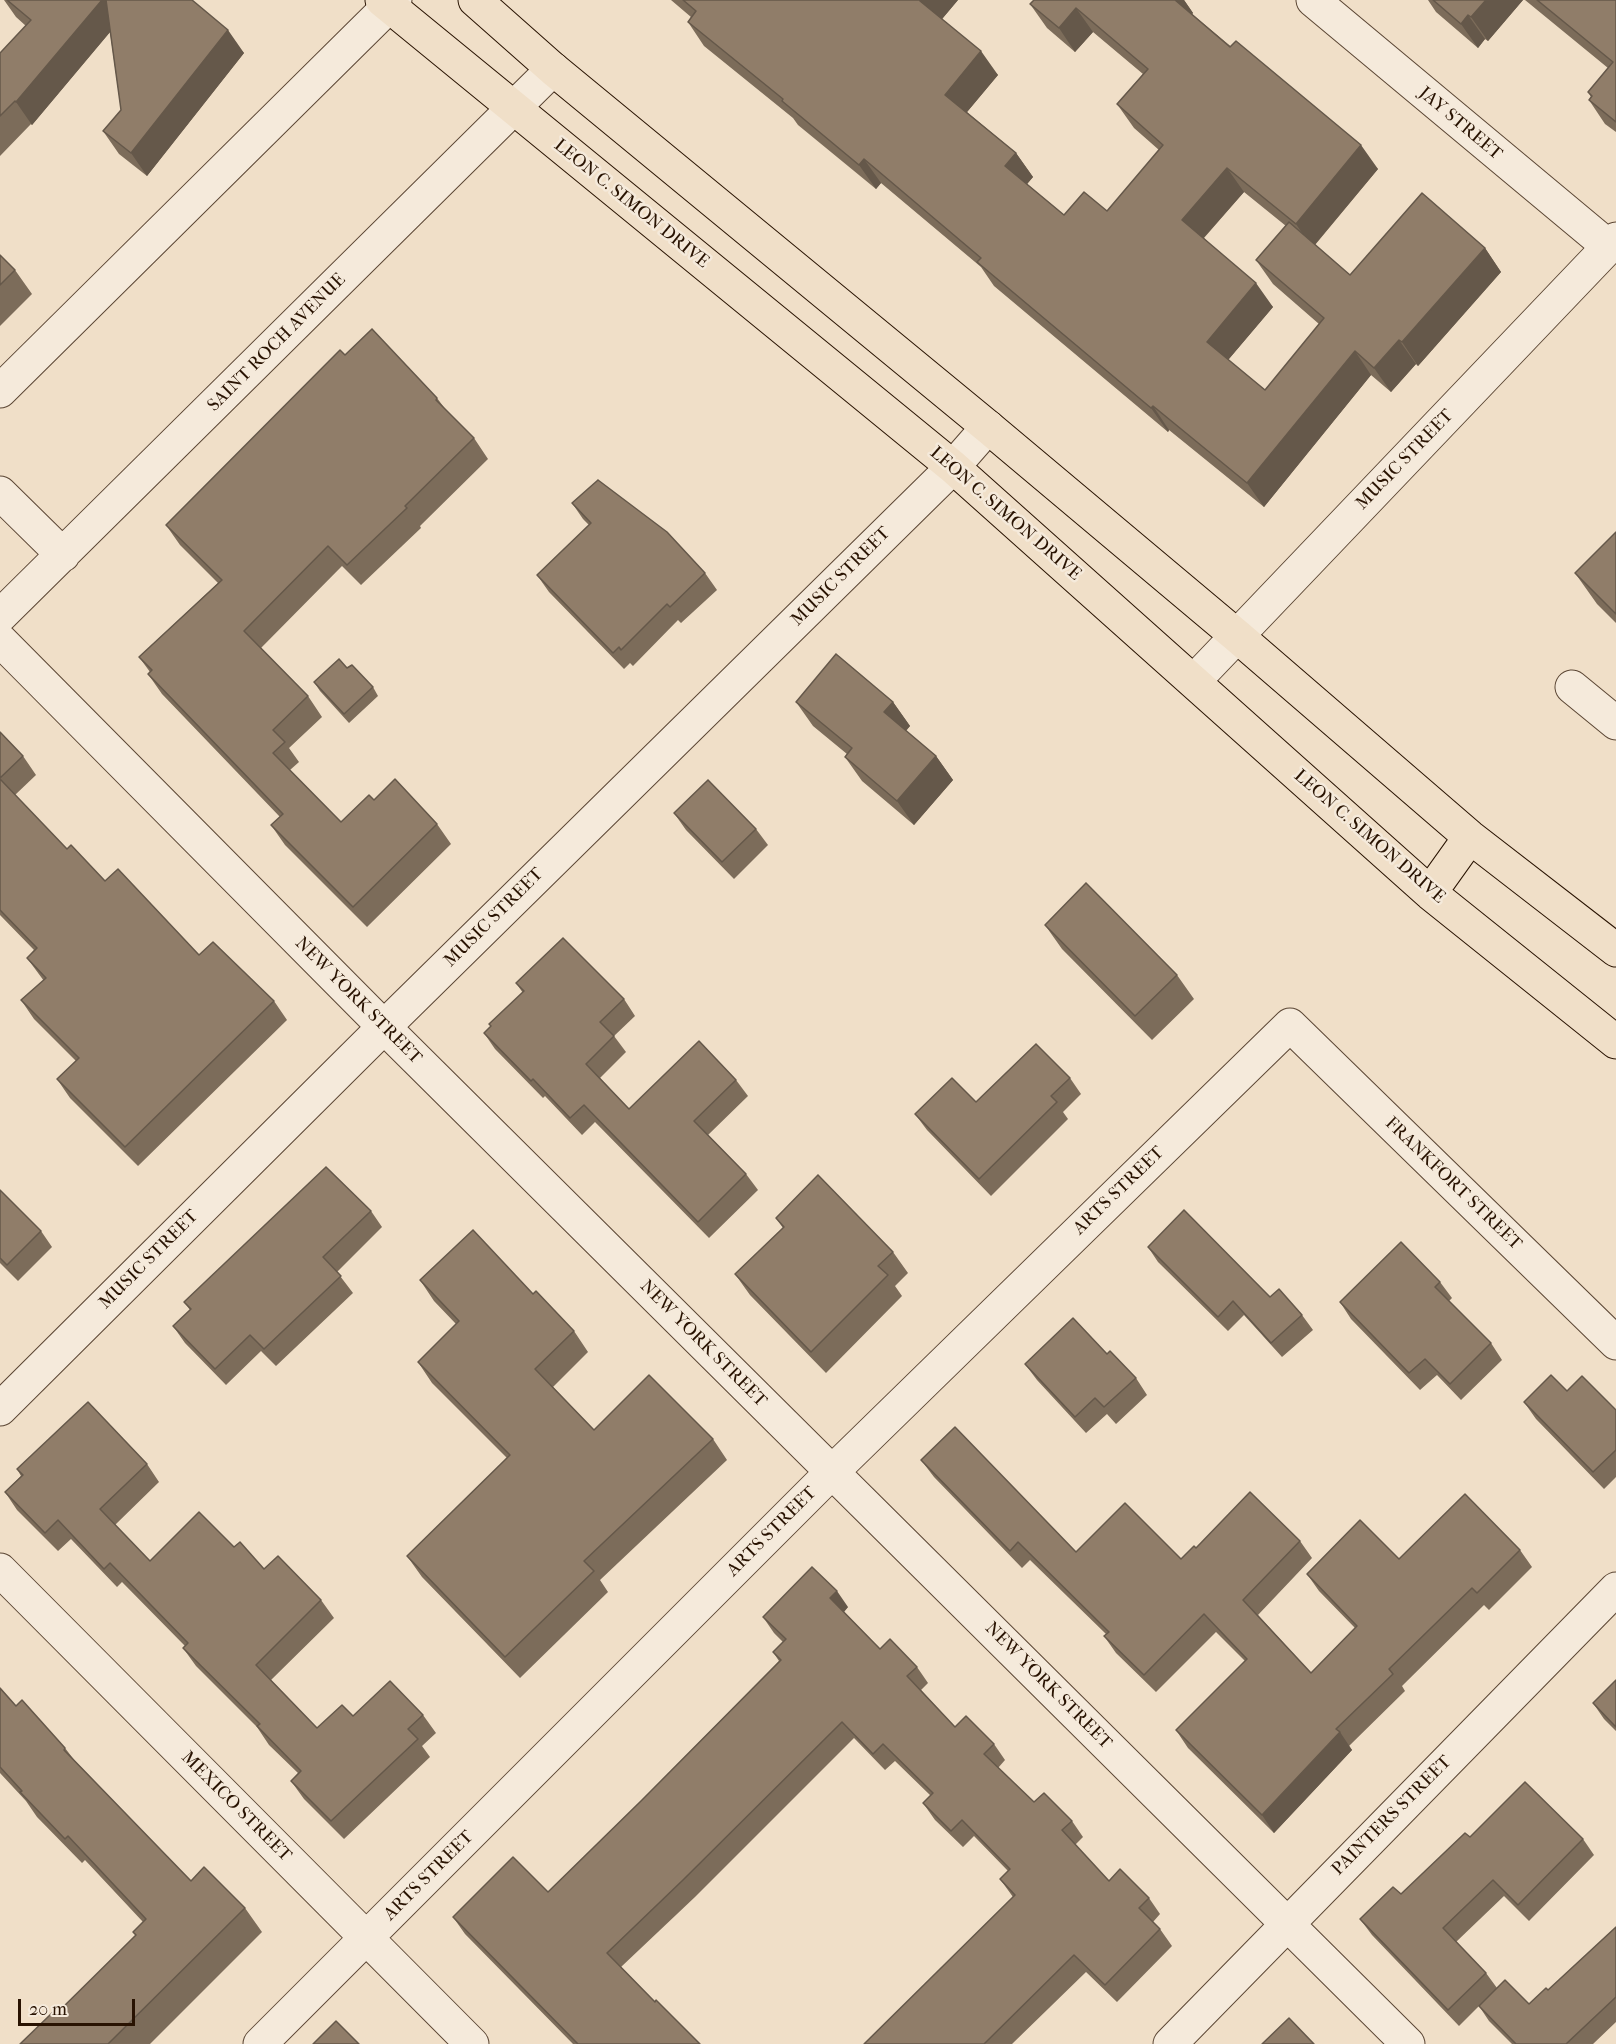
<!DOCTYPE html>
<style>
body{margin:0}
#map{position:relative;width:1616px;height:2044px;overflow:hidden;background:#f0dfc8;font-family:"IM FELL French Canon",serif}
canvas{display:block}
.scale{position:absolute;left:18px;top:1999px;width:117px;height:27px;box-sizing:border-box;border:3px solid #291302;border-top:0;padding-left:8px;font-size:18px;line-height:21px;white-space:nowrap;color:#291302;-webkit-text-stroke:4px #f5eadb;paint-order:stroke}
</style>
<div id="map">
<canvas width="1616" height="2044"></canvas>
<div class="scale">20 m</div>
</div>
<script>
const ctx = document.querySelector('canvas').getContext('2d');
ctx.lineJoin = 'round';
const shape = rows => new Path2D(rows.map(r => 'M' + r).join(''));
function trace(path, color, width, dash) { ctx.strokeStyle = color; ctx.lineWidth = width; ctx.lineCap = dash ? 'butt' : 'round'; ctx.setLineDash(dash || []); ctx.stroke(path); }
function fill(path, color) { ctx.fillStyle = color; ctx.fill(path, 'evenodd'); }
function drawText(font, color, halo, rows, align = 'center') {
  ctx.font = font + ' "IM FELL French Canon",serif'; ctx.lineWidth = 5; ctx.setLineDash([]); ctx.textBaseline = 'middle'; ctx.strokeStyle = halo; ctx.fillStyle = color; for (const [text, x, y, turn = 0] of rows) {
    ctx.save(); ctx.translate(x, y); ctx.rotate((+turn || 0) * Math.PI / 180); ctx.textAlign = isNaN(turn) ? turn : align; if (halo) ctx.strokeText(text, 0, 0); ctx.fillText(text, 0, 0); ctx.restore();
  }
}
const minor = shape([
 [1313,0,1608,246],
 [0,391,395,0],
 [0,493,63,555],
 [0,616,553,69],
 [0,640,384,1027,1408,2044],
 [1194,681,1616,239],
 [1572,687,1616,723],
 [0,1409,384,1027,953,467,988,427],
 [0,1570,472,2044],
 [260,2044,832,1472,1290,1025,1616,1343],
 [1170,2044,1616,1589]
]);
const major = shape([
 [382,0,953,467,1430,893,1616,1042],
 [475,0,553,69,988,427,1237,636,1470,837,1616,950],
 [1430,893,1470,837]
]);
const wall = shape([
 [4,0,192,0,244,53,147,176,119,154,103,131,121,110,110,32,32,125,31,124,0,156,0,53,26,26,16,17],
 [671,0,958,0,942,19,998,75,967,112,1016,153,1033,177,1027,184,1064,215,1107,211,1159,150,1134,128,1117,104,1143,74,1093,32,1075,52,1047,28,1030,4,1034,0,1184,0,1193,13,1192,14,1378,169,1315,245,1350,275,1485,248,1501,272,1418,366,1416,364,1391,392,1371,375,1264,507,1169,430,1168,432,994,286,981,267,881,183,876,189,798,125,793,118,704,46,688,22,691,17],
 [1244,192,1286,226,1256,260,1273,284,1319,324,1265,390,1228,360,1273,307,1204,238],
 [1428,0,1523,0,1488,41,1485,39,1478,48,1436,12],
 [1525,0,1616,0,1616,132,1605,124,1589,100,1591,97,1588,92,1608,68],
 [0,255,15,270,32,294,0,326],
 [345,355,437,398,446,410,474,438,488,459,420,526,421,528,361,585,342,566,261,648,308,696,322,717,289,748,299,762,290,770,341,822,374,800,437,824,451,844,367,927,285,845,271,825,280,817,162,694,148,674,150,672,139,657,218,583,180,545,166,525],
 [572,503,705,573,717,590,681,623,678,620,633,666,630,663,624,669,549,592,537,575,589,525,583,519],
 [1616,532,1616,623,1597,604,1575,573],
 [347,668,373,687,378,696,349,723,320,691,314,682],
 [796,702,893,702,910,726,906,731,936,756,953,780,914,825,862,781,845,757,847,754,813,726],
 [0,732,23,756,36,775,15,795,67,849,105,881,199,955,274,1001,287,1020,138,1166,70,1098,57,1079,76,1061,34,1019,21,1000,44,981,27,958,34,950,0,915],
 [674,813,756,829,768,845,734,879,686,830],
 [1045,925,1177,975,1194,999,1152,1040,1062,949],
 [516,983,624,999,635,1016,614,1036,626,1052,600,1078,629,1109,736,1080,748,1096,708,1135,746,1174,758,1190,709,1238,595,1122,582,1135,545,1096,543,1098,495,1049,484,1033,523,993],
 [1070,1078,1081,1094,1063,1112,1068,1119,991,1196,927,1130,915,1114,976,1102],
 [0,1190,41,1231,52,1247,18,1281,0,1263],
 [371,1211,382,1227,337,1272,353,1293,276,1366,261,1351,226,1385,185,1343,173,1326,190,1310,184,1302],
 [776,1218,893,1252,908,1273,895,1286,902,1296,826,1373,750,1295,735,1274,783,1228],
 [1148,1247,1302,1315,1313,1330,1282,1357,1244,1315,1228,1331,1158,1262],
 [420,1280,533,1294,574,1331,588,1352,553,1387,594,1430,713,1439,727,1460,600,1580,608,1592,520,1678,422,1577,407,1556,507,1458,432,1383,418,1362,456,1324,434,1301],
 [1440,1282,1452,1298,1449,1301,1491,1343,1502,1360,1461,1400,1437,1375,1420,1390,1351,1319,1340,1302],
 [1107,1354,1136,1378,1147,1395,1116,1424,1107,1414,1086,1433,1037,1380,1025,1364],
 [1567,1391,1616,1410,1616,1477,1604,1489,1536,1419,1524,1402],
 [921,1460,1076,1552,1181,1559,1196,1548,1300,1541,1312,1558,1258,1615,1311,1673,1355,1628,1319,1591,1307,1574,1399,1559,1520,1550,1532,1567,1489,1610,1484,1605,1402,1686,1405,1691,1349,1746,1352,1750,1274,1833,1188,1748,1176,1730,1245,1661,1216,1632,1156,1692,1116,1653,1104,1636,1106,1634,1030,1560,1022,1568,934,1477],
 [147,1464,159,1482,115,1525,150,1561,234,1547,264,1569,321,1600,334,1618,271,1680,317,1728,353,1716,423,1715,436,1733,422,1746,430,1757,344,1839,304,1799,291,1781,298,1773,269,1745,257,1727,196,1666,183,1648,185,1646,122,1582,117,1587,71,1539,58,1551,17,1510,5,1492,21,1476,17,1469],
 [848,1607,844,1612,880,1649,917,1667,928,1683,921,1690,955,1727,994,1744,1005,1760,998,1768,1034,1802,1072,1821,1083,1837,1075,1845,1109,1881,1149,1898,1160,1914,1153,1922,1160,1929,1172,1946,1117,2002,1086,1972,1012,2044,864,2044,1013,1897,1000,1879,1008,1871,974,1836,963,1847,935,1820,923,1803,931,1796,895,1761,885,1770,854,1738,695,1897,621,1967,655,2002,700,2044,573,2044,465,1934,453,1917,548,1892,642,1800,779,1661,773,1652,783,1642,774,1633,763,1617],
 [1616,1680,1616,1731,1604,1719,1593,1703],
 [0,1688,16,1706,65,1748,75,1761,191,1881,245,1908,262,1932,150,2044,20,2044,55,2015,136,1936,133,1932,143,1922,85,1860,82,1863,37,1817,26,1801,0,1773],
 [1470,1837,1583,1839,1594,1855,1529,1921,1504,1896,1456,1942,1486,1973,1497,1988,1529,2004,1548,1990,1616,1927,1616,2022,1593,2044,1512,2044,1489,2021,1479,2006,1459,2026,1372,1935,1360,1919,1401,1894]
]);
const shadedWall = shape([
 [102,0,108,0,121,19,32,125,16,102],
 [921,0,958,0,937,25,920,1],
 [1173,0,1184,0,1193,13,1187,20],
 [1486,0,1523,0,1488,41,1471,17],
 [1076,8,1093,32,1075,52,1059,28],
 [1468,15,1485,39,1478,48,1461,24],
 [228,30,244,53,147,176,131,153],
 [981,51,998,75,962,118,945,95],
 [1361,145,1378,169,1312,248,1296,224],
 [1016,153,1033,177,1022,190,1005,166],
 [864,159,881,183,876,189,859,165],
 [1227,168,1244,192,1199,243,1182,220],
 [1485,248,1501,272,1418,366,1402,342],
 [1256,283,1273,307,1223,366,1207,342],
 [1399,340,1416,364,1391,392,1374,368],
 [1355,351,1371,375,1264,507,1247,483],
 [1153,406,1169,430,1168,432,1151,408],
 [893,702,910,726,901,736,884,712],
 [936,756,953,780,914,825,897,801],
 [837,1591,848,1607,841,1615,830,1598],
 [1340,1732,1352,1750,1274,1833,1262,1815]
]);
const building = shape([
 [7,0,102,0,16,102,15,101,0,116,0,53,31,20,7,0],
 [106,0,192,0,228,30,131,153,103,131,121,110,106,0],
 [683,0,921,0,920,1,981,51,945,95,1016,153,1005,166,1064,215,1084,192,1107,211,1163,145,1117,104,1148,69,1076,8,1059,28,1030,4,1034,0,1175,0,1230,47,1236,41,1361,145,1296,224,1227,168,1182,220,1256,283,1207,342,1265,390,1324,318,1256,260,1289,222,1350,275,1422,193,1485,248,1402,342,1399,340,1374,368,1355,351,1247,483,1153,406,1151,408,977,262,981,258,864,159,859,165,782,101,783,99,688,22,696,11,683,0],
 [1433,0,1486,0,1471,17,1468,15,1461,24,1433,0],
 [1537,0,1616,0,1616,122,1589,100,1592,96,1588,92,1613,62,1537,0],
 [0,255,15,270,0,285,0,255],
 [372,329,437,398,436,400,474,438,405,506,407,508,347,565,328,546,244,631,308,696,273,730,285,742,273,753,341,822,369,795,374,800,395,779,437,824,353,907,271,825,283,814,148,674,152,670,139,657,222,580,166,525,340,350,345,355,372,329],
 [598,480,667,532,705,573,670,607,667,604,621,650,619,647,613,653,537,575,591,523,572,503,598,480],
 [1616,532,1616,614,1575,573,1616,532],
 [836,654,893,702,884,712,936,756,897,801,845,757,852,748,796,702,836,654],
 [339,659,347,668,352,665,373,687,344,714,314,682,339,659],
 [0,732,23,756,0,778,0,732],
 [0,779,67,849,71,845,105,881,118,869,199,955,213,942,274,1001,125,1147,57,1079,79,1058,21,1000,46,978,27,958,37,948,0,910,0,779],
 [708,780,756,829,722,862,674,813,708,780],
 [1086,883,1177,975,1135,1016,1045,925,1086,883],
 [563,938,624,999,600,1022,614,1036,586,1064,629,1109,699,1041,736,1080,694,1121,746,1174,698,1222,584,1105,570,1118,533,1079,531,1081,484,1033,491,1026,489,1024,524,991,516,983,563,938],
 [1036,1044,1070,1078,1051,1096,1057,1102,979,1179,915,1114,952,1078,976,1102,1036,1044],
 [326,1167,371,1211,323,1257,341,1276,264,1349,250,1335,215,1369,173,1326,191,1309,184,1302,326,1167],
 [818,1175,893,1252,878,1266,888,1275,811,1352,735,1274,784,1227,776,1218,818,1175],
 [0,1190,41,1231,7,1265,0,1258,0,1190],
 [1184,1210,1270,1297,1279,1289,1302,1315,1271,1343,1233,1301,1218,1317,1148,1247,1184,1210],
 [473,1230,533,1294,536,1291,574,1331,535,1369,594,1430,649,1375,713,1439,584,1561,594,1571,505,1657,407,1556,510,1455,418,1362,459,1321,420,1280,473,1230],
 [1401,1242,1440,1282,1435,1287,1491,1343,1450,1384,1425,1359,1409,1373,1340,1302,1401,1242],
 [1073,1318,1107,1354,1110,1351,1136,1378,1104,1407,1095,1398,1075,1417,1025,1364,1073,1318],
 [1551,1375,1567,1391,1582,1376,1616,1410,1616,1450,1593,1472,1524,1402,1551,1375],
 [88,1402,147,1464,100,1509,150,1561,199,1512,234,1547,240,1542,264,1569,278,1556,321,1600,256,1665,317,1728,342,1705,353,1716,390,1681,423,1715,408,1729,418,1739,331,1821,291,1781,301,1771,257,1726,260,1724,183,1648,188,1643,110,1563,104,1569,58,1520,45,1533,5,1492,23,1475,17,1469,88,1402],
 [955,1427,1076,1552,1125,1503,1181,1559,1194,1546,1196,1548,1250,1492,1300,1541,1243,1600,1311,1673,1357,1626,1307,1574,1360,1520,1399,1559,1465,1494,1520,1550,1477,1593,1472,1588,1389,1669,1393,1674,1336,1729,1340,1732,1262,1815,1176,1730,1247,1659,1204,1614,1144,1675,1104,1636,1109,1632,1018,1542,1010,1551,921,1460,955,1427],
 [812,1567,837,1591,830,1598,880,1649,890,1639,917,1667,907,1676,955,1727,966,1716,994,1744,984,1754,1034,1802,1044,1793,1072,1821,1062,1830,1109,1881,1120,1869,1149,1898,1139,1908,1160,1929,1105,1985,1074,1955,984,2044,864,2044,1015,1895,1000,1879,1010,1869,962,1820,951,1831,923,1803,933,1793,883,1744,873,1754,842,1722,683,1880,607,1953,655,2002,656,2000,700,2044,578,2044,453,1917,513,1857,548,1892,642,1800,781,1660,773,1652,786,1639,763,1617,812,1567],
 [1616,1680,1616,1727,1593,1703,1616,1680],
 [0,1688,16,1706,22,1700,65,1748,64,1750,191,1881,204,1867,245,1908,108,2044,20,2044,52,2013,55,2015,136,1935,133,1932,146,1919,68,1836,65,1839,20,1792,22,1791,0,1767,0,1688],
 [1525,1782,1583,1839,1518,1905,1493,1880,1443,1928,1486,1973,1448,2010,1360,1919,1393,1887,1401,1894,1465,1833,1470,1837,1525,1782],
 [1616,1927,1616,1997,1566,2044,1516,2044,1479,2006,1505,1980,1529,2004,1546,1988,1548,1990,1616,1927],
 [1289,2018,1314,2044,1262,2044,1289,2018],
 [336,2021,359,2044,313,2044,336,2021]
]);
const streetNames = [
 ["JAY STREET",1460,124,40],
 ["LEON C. SIMON DRIVE",631,204,39],
 ["SAINT ROCH AVENUE",277,343,-45],
 ["MUSIC STREET",1405,460,-46],
 ["LEON C. SIMON DRIVE",1005,514,41],
 ["MUSIC STREET",841,577,-45],
 ["LEON C. SIMON DRIVE",1369,837,41],
 ["MUSIC STREET",494,918,-45],
 ["NEW YORK STREET",358,1001,45],
 ["FRANKFORT STREET",1453,1184,44],
 ["ARTS STREET",1119,1191,-44],
 ["MUSIC STREET",149,1260,-45],
 ["NEW YORK STREET",703,1344,45],
 ["ARTS STREET",772,1532,-45],
 ["NEW YORK STREET",1048,1686,45],
 ["MEXICO STREET",236,1807,45],
 ["PAINTERS STREET",1392,1816,-45],
 ["ARTS STREET",429,1876,-45]
];
trace(minor, '#5b4634', 35);
trace(major, '#291302', 35);
trace(minor, '#f5eadb', 33);
trace(major, '#f0dfc8', 33);
fill(wall, '#7c6c5a');
fill(shadedWall, '#65584a');
fill(building, '#907d69');
trace(building, '#65584a', 1.5);
drawText('18px', '#291302', '#f5eadb', streetNames);
</script>
